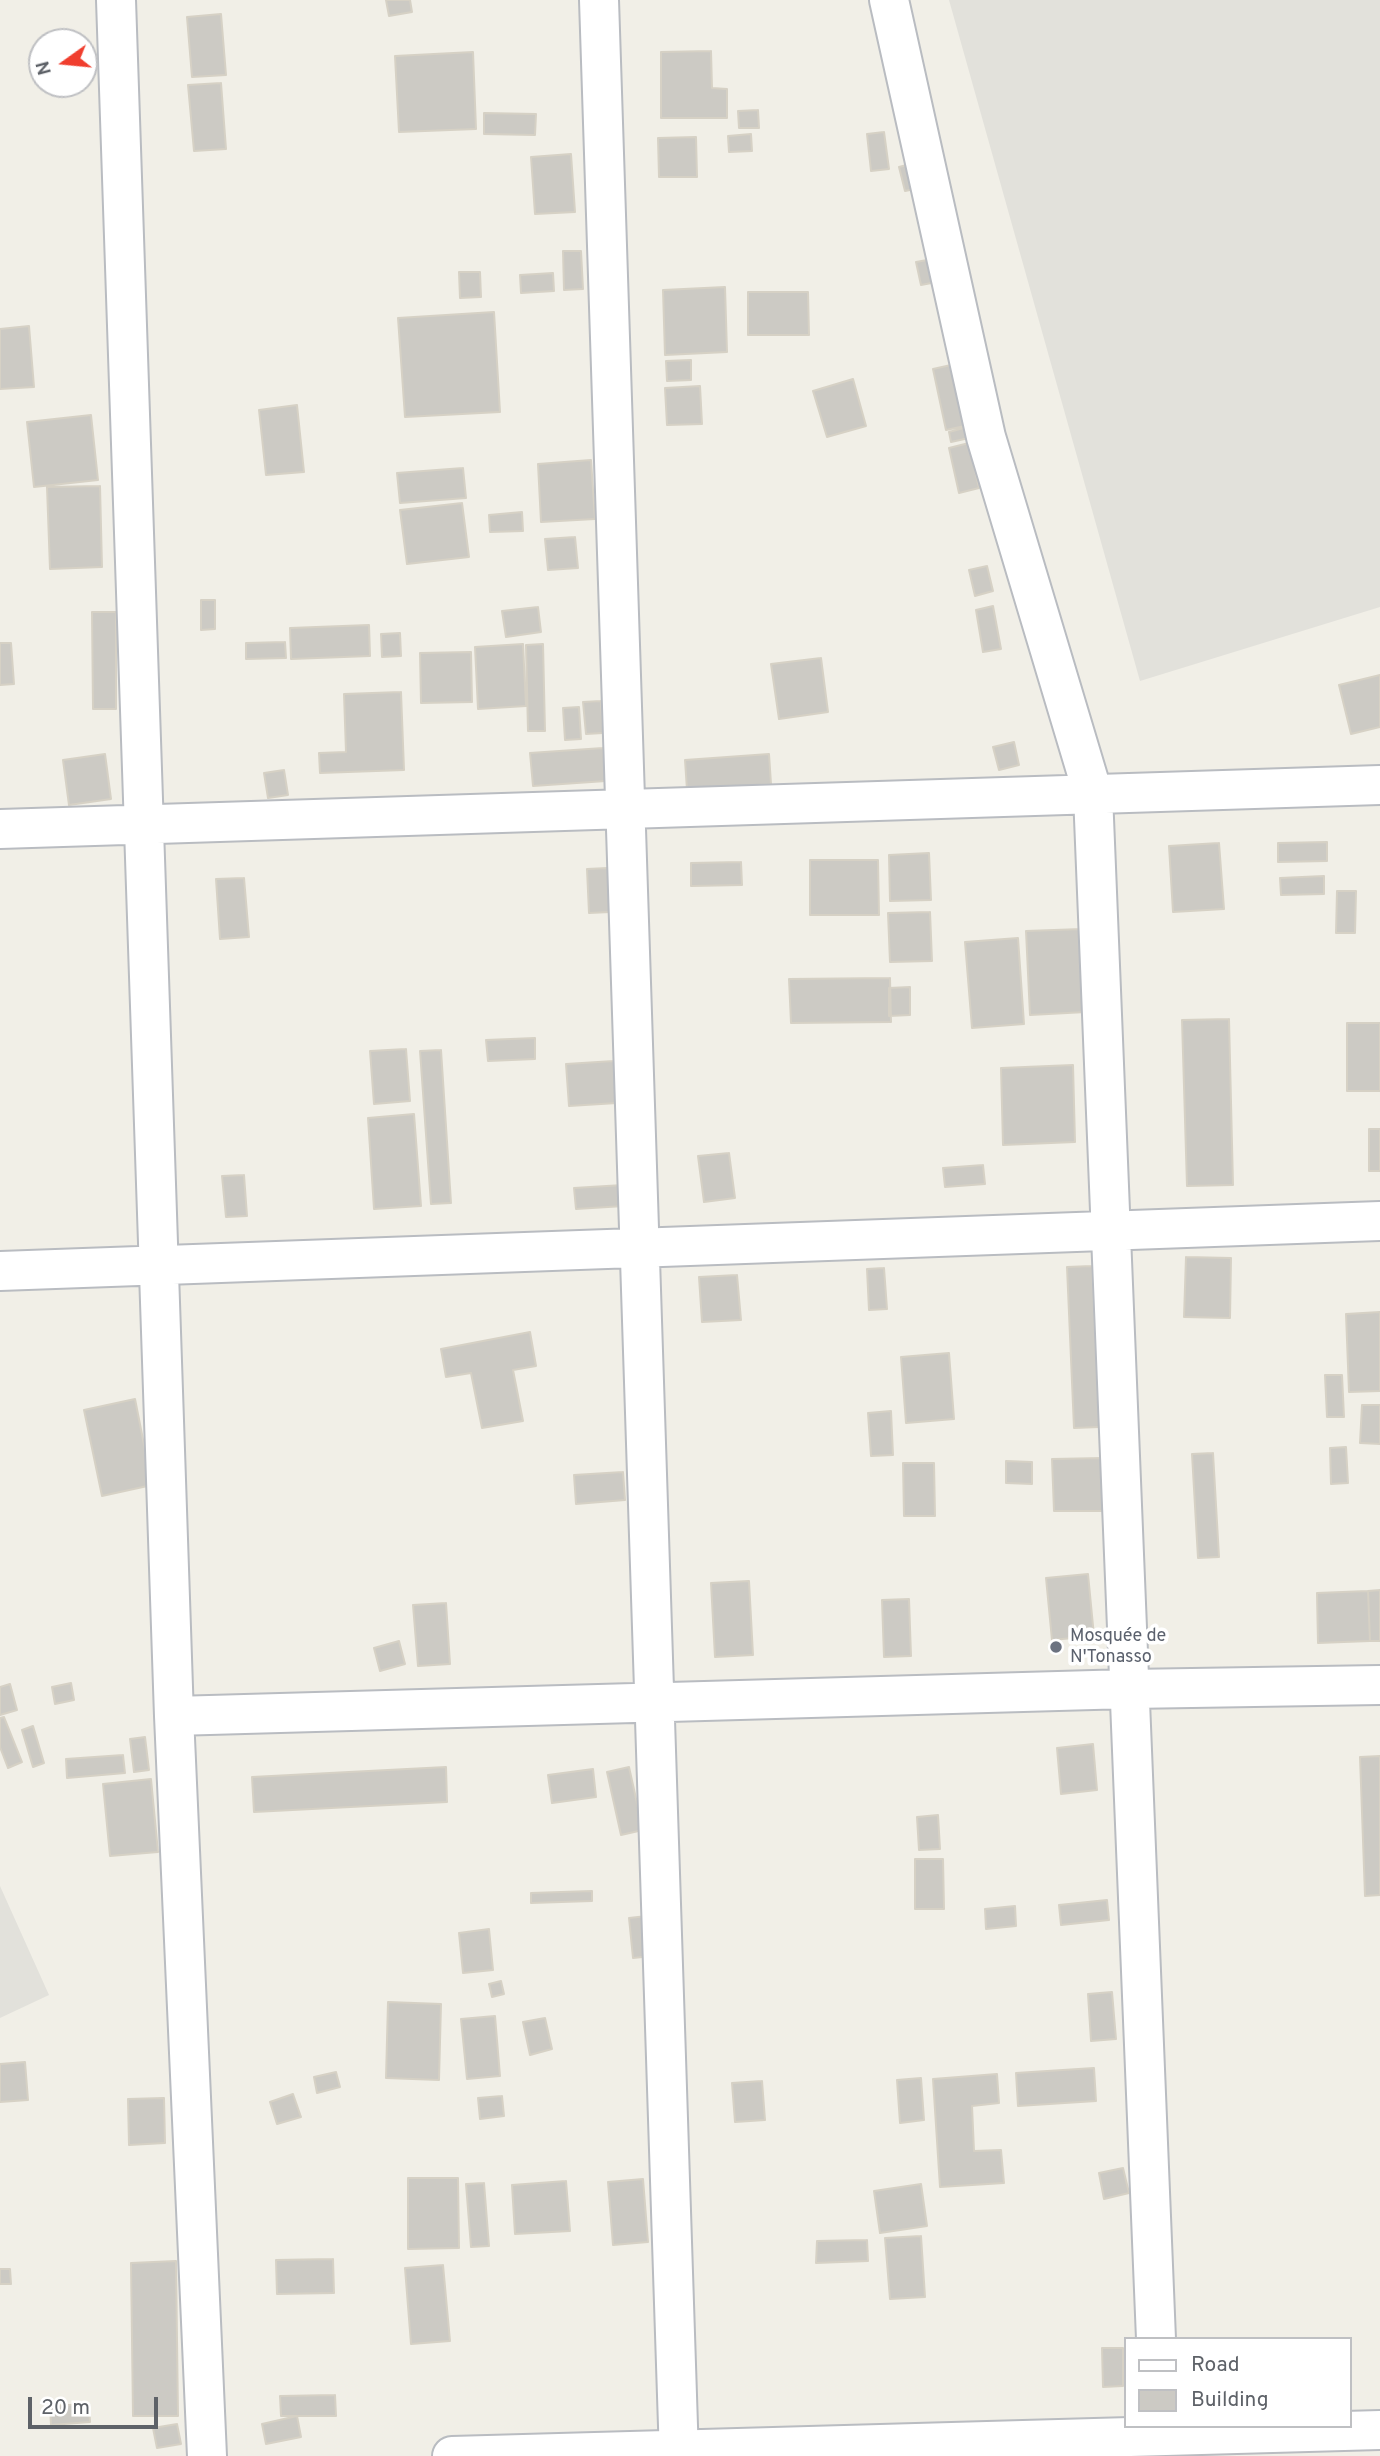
<!DOCTYPE html>
<meta charset="utf-8">
<style>
body{margin:0}
#map{position:relative;width:1380px;height:2456px;overflow:hidden;background:#f1efe7;font-family:Overpass,sans-serif}
canvas{display:block}
.legend{position:absolute;left:1124px;top:2337px;width:228px;height:91px;box-sizing:border-box;background:#fff;border:2px solid #bfc0c3;margin:0;padding:9px 12px;list-style:none;font-size:21px;color:#5e6268}
.legend li{display:flex;align-items:center;gap:14px;height:35px}
.legend b{width:35px;border:2px solid #bfc0c3}
.north{position:absolute;left:28px;top:28px;width:70px;height:70px;box-sizing:border-box;background:#fff;border:2px solid #bfc0c3;border-radius:50%;rotate:255deg;font-size:19px;font-weight:700;line-height:28px;text-align:center;color:#5e6268}
.north::after{content:'';display:block;margin:auto;width:24px;height:32px;background:#f03e2e;clip-path:polygon(50% 0,100% 100%,50% 72%,0 100%)}
.scale{position:absolute;left:28px;top:2397px;width:130px;height:32px;box-sizing:border-box;border:4px solid #5e6268;border-top:0;padding-left:9px;font-size:21px;line-height:24px;white-space:nowrap;color:#5e6268;-webkit-text-stroke:5px #fff;paint-order:stroke}
</style>
<div id="map">
<canvas width="1380" height="2456"></canvas>
<ul class="legend">
<li><b style="height:9px;background:#fff"></b>Road</li>
<li><b style="height:19px;background:#cccac4"></b>Building</li>
</ul>
<div class="north">N</div>
<div class="scale">20 m</div>
</div>
<script>
const ctx = document.querySelector('canvas').getContext('2d');
ctx.lineJoin = 'round';
function fill(path, color) { ctx.fillStyle = color; ctx.fill(path, 'evenodd'); }
const shape = rows => new Path2D(rows.map(r => 'M' + r).join(''));
function trace(path, color, width, dash) { ctx.strokeStyle = color; ctx.lineWidth = width; ctx.lineCap = dash ? 'butt' : 'round'; ctx.setLineDash(dash || []); ctx.stroke(path); }
function drawText(font, color, halo, rows, align = 'center') {
  ctx.font = font + ' Overpass,sans-serif'; ctx.lineWidth = 7; ctx.setLineDash([]); ctx.textBaseline = 'middle'; ctx.strokeStyle = halo; ctx.fillStyle = color; for (const [text, x, y, turn = 0] of rows) {
    ctx.save(); ctx.translate(x, y); ctx.rotate((+turn || 0) * Math.PI / 180); ctx.textAlign = isNaN(turn) ? turn : align; if (halo) ctx.strokeText(text, 0, 0); ctx.fillText(text, 0, 0); ctx.restore();
  }
}
const industrial = shape([
 [949,0,1380,0,1380,607,1140,681],
 [0,1886,49,1995,0,2018]
]);
const building = shape([
 [386,0,410,0,412,12,389,16,386,0],
 [221,14,226,75,192,77,187,17,221,14],
 [711,51,712,88,727,89,727,118,661,118,661,52,711,51],
 [473,52,476,129,399,132,395,56,473,52],
 [221,83,226,149,194,151,188,85,221,83],
 [758,110,759,128,739,128,738,111,758,110],
 [484,113,536,114,535,135,484,134,484,113],
 [884,132,889,169,871,171,867,134,884,132],
 [751,134,752,151,729,152,728,136,751,134],
 [696,137,697,177,659,177,658,138,696,137],
 [571,154,575,212,535,214,531,157,571,154],
 [914,163,920,188,905,191,899,167,914,163],
 [563,251,581,251,583,289,564,290,563,251],
 [938,258,942,281,921,285,916,262,938,258],
 [459,272,480,272,481,297,460,298,459,272],
 [553,273,554,291,521,293,520,275,553,273],
 [725,287,727,352,665,355,663,290,725,287],
 [748,292,808,292,809,335,748,335,748,292],
 [494,312,500,412,405,417,398,318,494,312],
 [29,326,34,387,0,389,0,329,29,326],
 [691,360,691,380,667,381,666,361,691,360],
 [951,365,965,426,946,430,933,369,951,365],
 [853,379,866,426,827,437,813,391,853,379],
 [700,386,702,424,667,425,665,388,700,386],
 [297,405,304,472,266,475,259,410,297,405],
 [91,415,98,480,34,487,27,422,91,415],
 [967,427,969,438,951,442,949,432,967,427],
 [969,443,979,488,959,493,949,448,969,443],
 [591,460,595,519,541,522,538,464,591,460],
 [463,468,466,498,400,503,397,473,463,468],
 [100,486,102,567,50,569,47,487,100,486],
 [462,503,469,557,407,564,400,510,462,503],
 [522,512,523,531,490,532,489,515,522,512],
 [575,537,578,568,548,570,545,539,575,537],
 [987,566,993,591,975,596,969,570,987,566],
 [201,600,215,600,215,629,201,630,201,600],
 [993,606,1001,649,983,652,976,610,993,606],
 [538,607,541,632,506,637,502,611,538,607],
 [92,612,116,612,116,709,93,709,92,612],
 [369,625,370,656,291,659,290,628,369,625],
 [400,633,401,656,382,657,381,634,400,633],
 [285,642,286,658,246,659,246,643,285,642],
 [0,643,11,643,14,684,0,685,0,643],
 [523,644,526,706,478,709,475,647,523,644],
 [543,644,545,731,528,731,526,645,543,644],
 [471,652,472,702,421,703,420,653,471,652],
 [821,658,828,712,779,719,771,664,821,658],
 [1380,675,1380,727,1351,734,1339,685,1380,675],
 [401,692,404,770,320,773,319,753,346,752,344,694,401,692],
 [601,701,603,733,586,734,583,702,601,701],
 [579,707,581,739,565,740,563,708,579,707],
 [1014,742,1019,765,999,770,993,747,1014,742],
 [603,748,606,781,533,786,530,753,603,748],
 [105,754,111,799,69,805,63,760,105,754],
 [769,754,771,784,687,790,685,760,769,754],
 [284,770,288,795,268,798,264,773,284,770],
 [1327,842,1327,861,1278,862,1278,843,1327,842],
 [1219,843,1224,909,1173,912,1169,846,1219,843],
 [929,853,931,900,890,901,889,855,929,853],
 [810,860,878,860,879,915,810,915,810,860],
 [741,862,742,885,691,886,691,863,741,862],
 [608,868,610,912,589,913,587,869,608,868],
 [1324,876,1324,894,1281,895,1280,878,1324,876],
 [244,878,249,937,220,939,216,879,244,878],
 [1337,891,1356,891,1355,933,1336,933,1337,891],
 [930,912,932,961,890,962,888,913,930,912],
 [1082,929,1086,1012,1030,1015,1026,931,1082,929],
 [1018,938,1024,1024,972,1028,965,942,1018,938],
 [890,978,891,1022,791,1023,789,979,890,978],
 [910,987,910,1015,889,1016,889,988,910,987],
 [1229,1019,1233,1185,1187,1186,1182,1020,1229,1019],
 [1347,1023,1380,1023,1380,1091,1347,1091,1347,1023],
 [535,1038,535,1059,488,1061,486,1040,535,1038],
 [406,1049,410,1101,374,1104,370,1051,406,1049],
 [441,1050,451,1203,431,1204,420,1051,441,1050],
 [614,1061,617,1103,569,1106,566,1064,614,1061],
 [1073,1065,1075,1142,1003,1145,1001,1068,1073,1065],
 [414,1114,421,1206,374,1209,368,1118,414,1114],
 [1369,1129,1380,1129,1380,1171,1369,1171,1369,1129],
 [729,1153,735,1198,704,1202,698,1156,729,1153],
 [983,1165,985,1184,945,1187,943,1168,983,1165],
 [244,1175,247,1216,226,1217,222,1176,244,1175],
 [623,1185,624,1206,576,1209,574,1188,623,1185],
 [1186,1257,1231,1258,1230,1318,1184,1317,1186,1257],
 [1092,1266,1099,1427,1074,1428,1067,1267,1092,1266],
 [884,1268,887,1309,869,1310,867,1269,884,1268],
 [737,1275,741,1320,702,1322,699,1277,737,1275],
 [1380,1312,1380,1391,1349,1392,1346,1314,1380,1312],
 [530,1332,536,1366,513,1370,523,1421,482,1428,471,1373,446,1377,441,1349,530,1332],
 [949,1353,954,1419,906,1423,901,1357,949,1353],
 [1325,1375,1342,1375,1344,1417,1327,1417,1325,1375],
 [135,1399,152,1485,102,1496,84,1410,135,1399],
 [1362,1405,1380,1405,1380,1444,1360,1443,1362,1405],
 [891,1411,893,1455,871,1456,868,1413,891,1411],
 [1346,1447,1348,1483,1331,1484,1330,1448,1346,1447],
 [1213,1453,1219,1557,1198,1558,1192,1454,1213,1453],
 [1104,1458,1105,1511,1054,1511,1052,1459,1104,1458],
 [1006,1461,1032,1462,1032,1484,1006,1483,1006,1461],
 [903,1463,934,1463,935,1516,904,1516,903,1463],
 [623,1472,625,1500,576,1504,574,1475,623,1472],
 [1088,1574,1094,1636,1052,1640,1046,1578,1088,1574],
 [749,1581,753,1655,715,1657,711,1583,749,1581],
 [1380,1590,1380,1641,1370,1641,1368,1591,1380,1590],
 [1368,1591,1370,1641,1318,1643,1317,1593,1368,1591],
 [909,1599,911,1656,884,1657,882,1600,909,1599],
 [446,1603,450,1664,418,1666,413,1605,446,1603],
 [399,1641,405,1664,380,1671,374,1648,399,1641],
 [71,1683,74,1700,55,1704,52,1687,71,1683],
 [10,1684,17,1710,0,1715,0,1687,10,1684],
 [4,1717,22,1762,8,1768,0,1747,0,1718,4,1717],
 [33,1726,44,1763,33,1767,22,1730,33,1726],
 [145,1737,149,1770,134,1772,130,1739,145,1737],
 [1093,1744,1097,1790,1061,1794,1057,1748,1093,1744],
 [123,1755,125,1773,67,1778,66,1759,123,1755],
 [1380,1756,1380,1895,1365,1896,1360,1757,1380,1756],
 [446,1767,447,1802,254,1812,252,1777,446,1767],
 [629,1767,643,1830,621,1835,607,1772,629,1767],
 [593,1769,596,1797,552,1803,548,1775,593,1769],
 [151,1779,158,1852,110,1856,103,1784,151,1779],
 [938,1815,940,1849,919,1850,917,1817,938,1815],
 [915,1859,943,1859,944,1909,915,1909,915,1859],
 [592,1891,592,1901,531,1903,531,1893,592,1891],
 [1107,1900,1109,1920,1061,1925,1059,1905,1107,1900],
 [1015,1906,1016,1926,986,1929,985,1909,1015,1906],
 [647,1916,652,1956,633,1958,629,1918,647,1916],
 [489,1929,493,1970,463,1973,459,1933,489,1929],
 [501,1981,504,1994,492,1997,489,1984,501,1981],
 [1112,1992,1116,2039,1091,2041,1088,1994,1112,1992],
 [388,2002,441,2004,439,2080,386,2078,388,2002],
 [495,2016,500,2076,467,2079,461,2019,495,2016],
 [545,2018,552,2049,530,2055,523,2022,545,2018],
 [25,2062,28,2100,0,2102,0,2064,25,2062],
 [1094,2068,1096,2101,1018,2106,1016,2073,1094,2068],
 [336,2072,340,2087,317,2093,314,2077,336,2072],
 [997,2074,999,2103,972,2106,974,2151,1001,2150,1004,2183,940,2187,933,2079,997,2074],
 [921,2078,924,2120,900,2123,897,2080,921,2078],
 [762,2081,765,2120,735,2122,732,2083,762,2081],
 [293,2094,301,2117,277,2124,270,2102,293,2094],
 [502,2096,504,2116,480,2119,478,2098,502,2096],
 [164,2098,165,2143,129,2145,128,2099,164,2098],
 [1123,2168,1129,2193,1104,2199,1099,2173,1123,2168],
 [408,2178,458,2178,459,2248,408,2249,408,2178],
 [643,2179,648,2242,613,2245,608,2182,643,2179],
 [566,2181,570,2231,515,2234,512,2185,566,2181],
 [484,2183,489,2246,471,2247,466,2184,484,2183],
 [921,2184,927,2226,880,2233,874,2191,921,2184],
 [921,2236,925,2297,890,2299,885,2238,921,2236],
 [867,2240,868,2261,816,2263,817,2241,867,2240],
 [333,2259,334,2293,277,2294,276,2260,333,2259],
 [176,2261,178,2416,133,2416,131,2263,176,2261],
 [443,2265,450,2341,411,2344,405,2268,443,2265],
 [0,2269,10,2269,11,2284,0,2284,0,2269],
 [1102,2348,1123,2348,1123,2386,1103,2387,1102,2348],
 [335,2395,336,2416,281,2416,280,2396,335,2395],
 [89,2404,90,2422,51,2425,50,2406,89,2404],
 [297,2416,301,2437,266,2444,262,2424,297,2416],
 [177,2424,181,2444,157,2448,153,2428,177,2424]
]);
const street = shape([
 [116,0,174,1716,207,2456],
 [599,0,679,2456],
 [889,0,986,437,1093,794,1156,2339],
 [0,829,1380,785],
 [0,1271,1380,1221],
 [174,1716,1129,1689,1380,1685],
 [452,2456,1380,2430]
]);
const markers = [
 [1056,1647,7,"#6b7280"]
];
const worshipNames = [
 ["Mosquée de",1070,1637],
 ["N'Tonasso",1070,1658]
];
fill(industrial, '#e2e1db');
fill(building, '#cccac4');
trace(building, '#d6d1c5', 2);
trace(street, '#b9bcc1', 42);
trace(street, '#fff', 38);
for (const [x, y, r, color] of markers) { const dot = new Path2D(); dot.arc(x, y, r, 0, 2 * Math.PI); ctx.fillStyle = color; ctx.fill(dot); trace(dot, '#fff', 2.5); }
drawText('18px', '#5b616d', '#fff', worshipNames, 'left');
</script>
